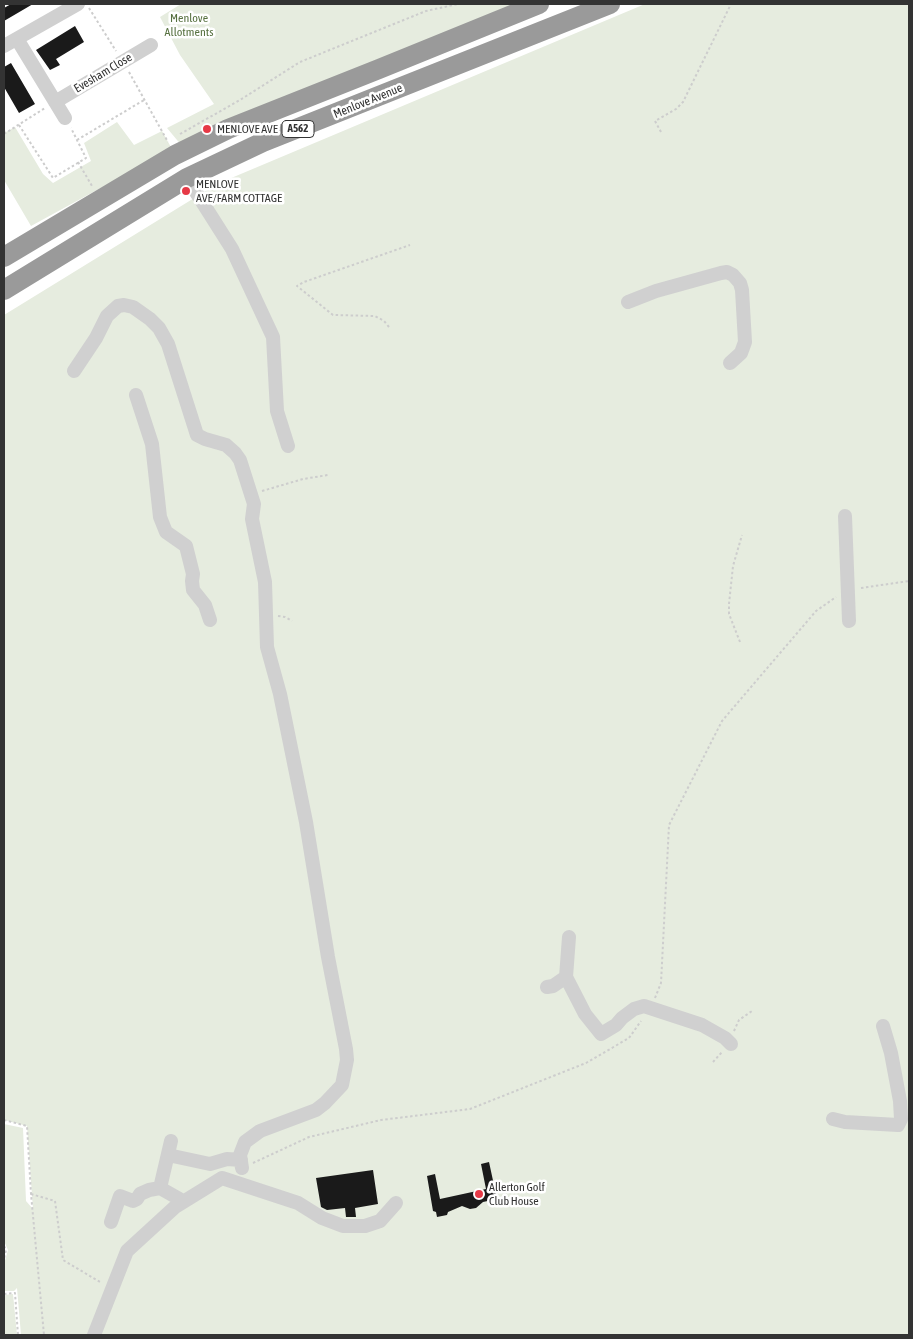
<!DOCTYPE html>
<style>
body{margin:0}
#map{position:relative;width:913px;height:1339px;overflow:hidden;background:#fff;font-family:"Asap Condensed",sans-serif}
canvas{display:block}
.frame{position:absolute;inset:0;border:5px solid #333;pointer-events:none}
</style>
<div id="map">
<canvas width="913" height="1339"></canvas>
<div class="frame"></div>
</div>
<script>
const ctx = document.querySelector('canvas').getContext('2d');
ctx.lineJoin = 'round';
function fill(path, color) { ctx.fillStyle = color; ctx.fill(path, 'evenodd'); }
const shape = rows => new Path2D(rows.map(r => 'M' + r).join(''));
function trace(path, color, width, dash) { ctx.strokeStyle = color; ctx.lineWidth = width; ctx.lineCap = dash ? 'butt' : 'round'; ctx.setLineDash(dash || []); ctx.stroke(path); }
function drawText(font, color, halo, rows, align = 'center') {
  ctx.font = font + ' "Asap Condensed",sans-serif'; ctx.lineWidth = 5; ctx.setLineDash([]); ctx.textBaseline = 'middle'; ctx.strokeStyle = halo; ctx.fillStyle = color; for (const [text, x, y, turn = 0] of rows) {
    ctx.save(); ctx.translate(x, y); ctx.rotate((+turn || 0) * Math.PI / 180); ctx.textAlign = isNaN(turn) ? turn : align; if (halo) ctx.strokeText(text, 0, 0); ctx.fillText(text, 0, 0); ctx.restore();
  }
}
const green = shape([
 [181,4,516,4,182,146,167,128,214,104,180,55,160,17],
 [645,4,909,4,909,1335,21,1335,17,1288,14,1291,4,1291,4,1264,8,1250,4,1241,4,1124,23,1128,26,1201,33,1209,27,1126,4,1120,4,315,217,184],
 [117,122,134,145,162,131,172,149,31,226,4,180,4,128,6,132,15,127,43,174,53,183,91,161,84,143],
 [13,1294,17,1335,4,1335,4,1295]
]);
const building = shape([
 [11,4,33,4,4,21,4,8],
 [75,26,84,42,56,59,60,65,50,70,36,50],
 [11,63,35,104,19,113,4,87,4,67],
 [489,1162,497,1199,483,1202,476,1208,470,1209,462,1206,448,1212,447,1215,437,1217,436,1212,433,1211,427,1176,435,1174,440,1199,486,1189,481,1164],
 [373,1170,378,1204,355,1208,356,1217,346,1217,345,1208,327,1210,321,1207,316,1178]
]);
const path = shape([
 [89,8,116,51],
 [129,72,168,142],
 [19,125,53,178,86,158,71,128],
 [661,132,655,121,676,109,683,102,731,4],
 [4,134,45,108],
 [180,134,240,100,300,62,426,11,458,4],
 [77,140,144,100],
 [78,162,92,186],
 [389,327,384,321,375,316,333,315,297,286,304,282,410,245],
 [262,491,303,479,328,475],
 [861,588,909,581],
 [278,616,285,617,292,621],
 [740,642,729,614,729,604,733,566,742,535],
 [655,998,661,983,669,825,722,721,816,611,836,597],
 [734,1031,739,1020,752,1011],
 [713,1062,722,1052],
 [4,1120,27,1126,31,1194,44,1335],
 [253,1163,309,1137,381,1120,470,1109,586,1063,629,1038,641,1021],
 [31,1194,55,1201,63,1260,100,1282],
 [4,1246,6,1250,4,1259],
 [4,1294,15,1293,18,1335]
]);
const minor = shape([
 [17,39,65,118],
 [4,46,78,4],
 [55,102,151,45],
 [187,178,232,249,273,337,277,411,288,446],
 [628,302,656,291,721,273,727,272,733,275,740,283,742,290,745,342,741,353,730,363],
 [74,371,96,338,107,316,118,306,124,305,133,307,150,319,159,328,168,344,197,435,205,439,226,445,235,453,240,460,254,504,252,519,265,582,267,647,280,694,306,822,328,957,346,1049,347,1060,342,1085,325,1103,316,1110,260,1131,245,1142,240,1155,242,1168],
 [136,395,152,444,160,517,166,532,186,546,193,574,192,581,193,590,205,605,210,620],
 [845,516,849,621],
 [569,937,566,977,585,1014,601,1034,616,1025,622,1018,634,1009,644,1006,702,1025,725,1038,731,1044],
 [547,987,553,986,566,977],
 [833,1119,845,1122,898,1125,901,1119,900,1101,891,1053,883,1026],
 [171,1141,160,1188,183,1201],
 [168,1155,210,1164,227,1159,241,1160],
 [111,1222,120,1196,133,1201,137,1199,140,1194,149,1190,160,1188],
 [94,1335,127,1251,175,1207,222,1178,298,1203,322,1218,343,1226,365,1226,380,1221,396,1203]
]);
const highway = shape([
 [4,257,175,155,228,129,379,69,539,4],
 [4,290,187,178,263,142,610,4]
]);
const markers = [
 [207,129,5,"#e63946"],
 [186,191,5,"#e63946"],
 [479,1194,5,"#e63946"]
];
const shields = [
 [298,129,32]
];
const shieldNames = [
 ["A562",298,129]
];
const parkNames = [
 ["Menlove",189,18],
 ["Allotments",189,32]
];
const streetNames = [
 ["Evesham Close",103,73,-31],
 ["Menlove Avenue",368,101,-22]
];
const poiNames = [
 ["MENLOVE AVE",217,129],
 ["MENLOVE",196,184],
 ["AVE/FARM COTTAGE",196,198],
 ["Allerton Golf",489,1187],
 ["Club House",489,1201]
];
fill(green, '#e6ecdf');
fill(building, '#1a1a1a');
trace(path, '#cdcdcd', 2, [2.5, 2.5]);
trace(minor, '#d0d0d0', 14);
trace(highway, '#9a9a9a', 20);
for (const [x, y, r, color] of markers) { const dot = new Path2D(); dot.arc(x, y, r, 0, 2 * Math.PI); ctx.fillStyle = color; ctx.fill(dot); trace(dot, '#fff', 2); }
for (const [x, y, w] of shields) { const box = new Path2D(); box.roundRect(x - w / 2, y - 8.5, w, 17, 4); ctx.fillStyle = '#fff'; ctx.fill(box); trace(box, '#333', 1); }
drawText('bold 11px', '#333', null, shieldNames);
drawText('12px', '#56703f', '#fff', parkNames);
drawText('12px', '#333', '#fff', streetNames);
drawText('12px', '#333', '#fff', poiNames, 'left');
</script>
